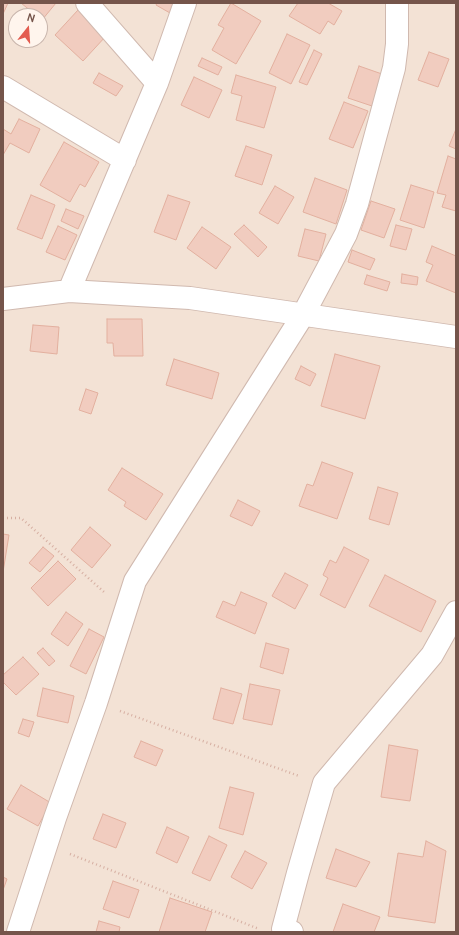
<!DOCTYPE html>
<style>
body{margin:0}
#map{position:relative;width:459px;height:935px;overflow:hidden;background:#fcf1e7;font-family:Cabin,sans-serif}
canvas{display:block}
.frame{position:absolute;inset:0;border:4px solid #75554b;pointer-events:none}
.north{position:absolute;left:8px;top:8px;width:40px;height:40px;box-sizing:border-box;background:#fff5ed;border:1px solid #c8b5ac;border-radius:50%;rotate:17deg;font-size:11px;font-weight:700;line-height:16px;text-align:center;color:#75554b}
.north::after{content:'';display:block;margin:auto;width:14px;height:18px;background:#e35c4f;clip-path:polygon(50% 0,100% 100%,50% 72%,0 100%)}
</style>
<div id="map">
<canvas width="459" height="935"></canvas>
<div class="frame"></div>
<div class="north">N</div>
</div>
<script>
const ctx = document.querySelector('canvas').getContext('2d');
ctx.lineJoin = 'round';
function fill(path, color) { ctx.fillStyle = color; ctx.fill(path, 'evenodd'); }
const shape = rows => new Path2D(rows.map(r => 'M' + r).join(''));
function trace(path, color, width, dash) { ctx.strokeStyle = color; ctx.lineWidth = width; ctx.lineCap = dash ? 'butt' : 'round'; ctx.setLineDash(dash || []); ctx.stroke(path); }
const residential = shape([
 [3,3,456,3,456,932,3,932],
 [16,16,40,16,40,40,16,40]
]);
const building = shape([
 [3,3,8,3,3,14,3,3],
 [21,3,56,3,42,20,40,19,40,16,37,16,21,3],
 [157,3,175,3,170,13,156,5,157,3],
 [231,3,261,21,236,64,212,50,224,28,218,25,231,3],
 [298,3,328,3,342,11,334,25,328,21,320,34,289,16,298,3],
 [78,10,106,36,83,61,55,35,78,10],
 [287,34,310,45,291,84,269,73,287,34],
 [314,50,322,54,307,85,299,82,314,50],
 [429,52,449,59,438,87,418,80,429,52],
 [202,58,222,67,218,75,198,66,202,58],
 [359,66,382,74,372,106,348,98,359,66],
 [99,73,123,86,116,96,93,83,99,73],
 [236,75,276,87,264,128,236,120,242,96,231,93,236,75],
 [194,77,222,90,209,118,181,105,194,77],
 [344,102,368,111,353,148,329,139,344,102],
 [19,119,40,129,29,153,10,143,3,155,3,129,11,134,19,119],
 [456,129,456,149,449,146,456,129],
 [64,142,99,162,85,187,80,184,70,202,40,185,64,142],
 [246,146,272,155,262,185,235,176,246,146],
 [448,156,456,159,456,211,442,207,446,195,437,193,448,156],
 [315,178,347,190,336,224,303,212,315,178],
 [411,185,434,192,424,228,400,220,411,185],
 [275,186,294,197,278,224,259,213,275,186],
 [31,195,55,205,42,239,17,229,31,195],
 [168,195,190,202,176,240,154,232,168,195],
 [371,201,395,209,384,238,361,230,371,201],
 [66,209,84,216,78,229,61,221,66,209],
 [244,225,267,247,258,257,234,234,244,225],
 [396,225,412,229,406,250,390,246,396,225],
 [58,226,77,235,65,260,46,252,58,226],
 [202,227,231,247,216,269,187,248,202,227],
 [305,229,326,234,319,261,298,256,305,229],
 [432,246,456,256,456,293,426,281,433,265,426,262,432,246],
 [352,250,375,259,370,270,348,262,352,250],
 [402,274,418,277,417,285,401,283,402,274],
 [367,275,390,282,387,291,364,284,367,275],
 [107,319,142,319,143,356,114,356,113,343,107,343,107,319],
 [33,325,59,327,57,354,30,351,33,325],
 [335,354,380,366,365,419,321,406,335,354],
 [174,359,219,373,212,399,166,385,174,359],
 [301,366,316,374,310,386,295,379,301,366],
 [86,389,98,393,91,414,79,410,86,389],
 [322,462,353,473,337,519,299,506,307,484,313,486,322,462],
 [122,468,163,494,146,520,124,506,126,502,108,490,122,468],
 [378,487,398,493,389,525,369,519,378,487],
 [238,500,260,511,252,526,230,516,238,500],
 [90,527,111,545,92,568,71,550,90,527],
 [3,534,9,535,3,572,3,534],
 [43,547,54,556,40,572,29,563,43,547],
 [344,547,369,560,345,608,320,595,328,578,323,575,330,560,336,563,344,547],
 [58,561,76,579,48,606,31,588,58,561],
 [285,573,308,585,295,609,272,596,285,573],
 [385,575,436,601,421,632,369,606,385,575],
 [241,592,267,603,255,634,216,617,223,601,235,606,241,592],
 [66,612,83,624,68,646,51,634,66,612],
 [89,629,104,637,86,674,70,666,89,629],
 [266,643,289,649,283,674,260,667,266,643],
 [43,648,55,661,49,666,37,653,43,648],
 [23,657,39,674,16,695,3,682,3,675,23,657],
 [250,684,280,690,272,725,243,719,250,684],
 [43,688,74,696,68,723,37,716,43,688],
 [221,688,242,694,233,724,213,719,221,688],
 [23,719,34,722,29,737,18,733,23,719],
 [141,741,163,750,156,766,134,757,141,741],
 [389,745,418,750,410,801,381,797,389,745],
 [21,785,51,803,38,826,7,809,21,785],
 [230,787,254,793,243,835,219,828,230,787],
 [103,814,126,823,116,848,93,839,103,814],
 [167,827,189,837,177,863,156,853,167,827],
 [209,836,227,845,210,881,192,873,209,836],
 [426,841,446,851,435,923,388,916,398,853,423,857,426,841],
 [336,849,370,862,356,887,326,878,336,849],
 [245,851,267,863,252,889,231,877,245,851],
 [3,877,7,879,3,890,3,877],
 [113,881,139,890,129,918,103,909,113,881],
 [170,898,212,912,205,932,159,932,170,898],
 [343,904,380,917,374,932,333,932,343,904],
 [99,921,120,927,119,932,96,932,99,921]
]);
const path = shape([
 [3,518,21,518,104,592],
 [120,711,299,776],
 [70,854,259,929]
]);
const minor = shape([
 [87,3,157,83],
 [3,87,125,160],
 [69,291,157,83,185,3],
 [3,299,69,291,190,298,456,337],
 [18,932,55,818,96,703,135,581,303,315,346,234,357,204,394,68,397,44,397,3],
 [292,932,283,929,298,873,324,783,432,655,456,612]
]);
fill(residential, '#f3e2d5');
fill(building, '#f1ccbf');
trace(building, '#e3b09f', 1);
trace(minor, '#d0b9af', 24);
trace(path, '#d6afa2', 2.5, [1, 3]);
trace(minor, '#fff', 22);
</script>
